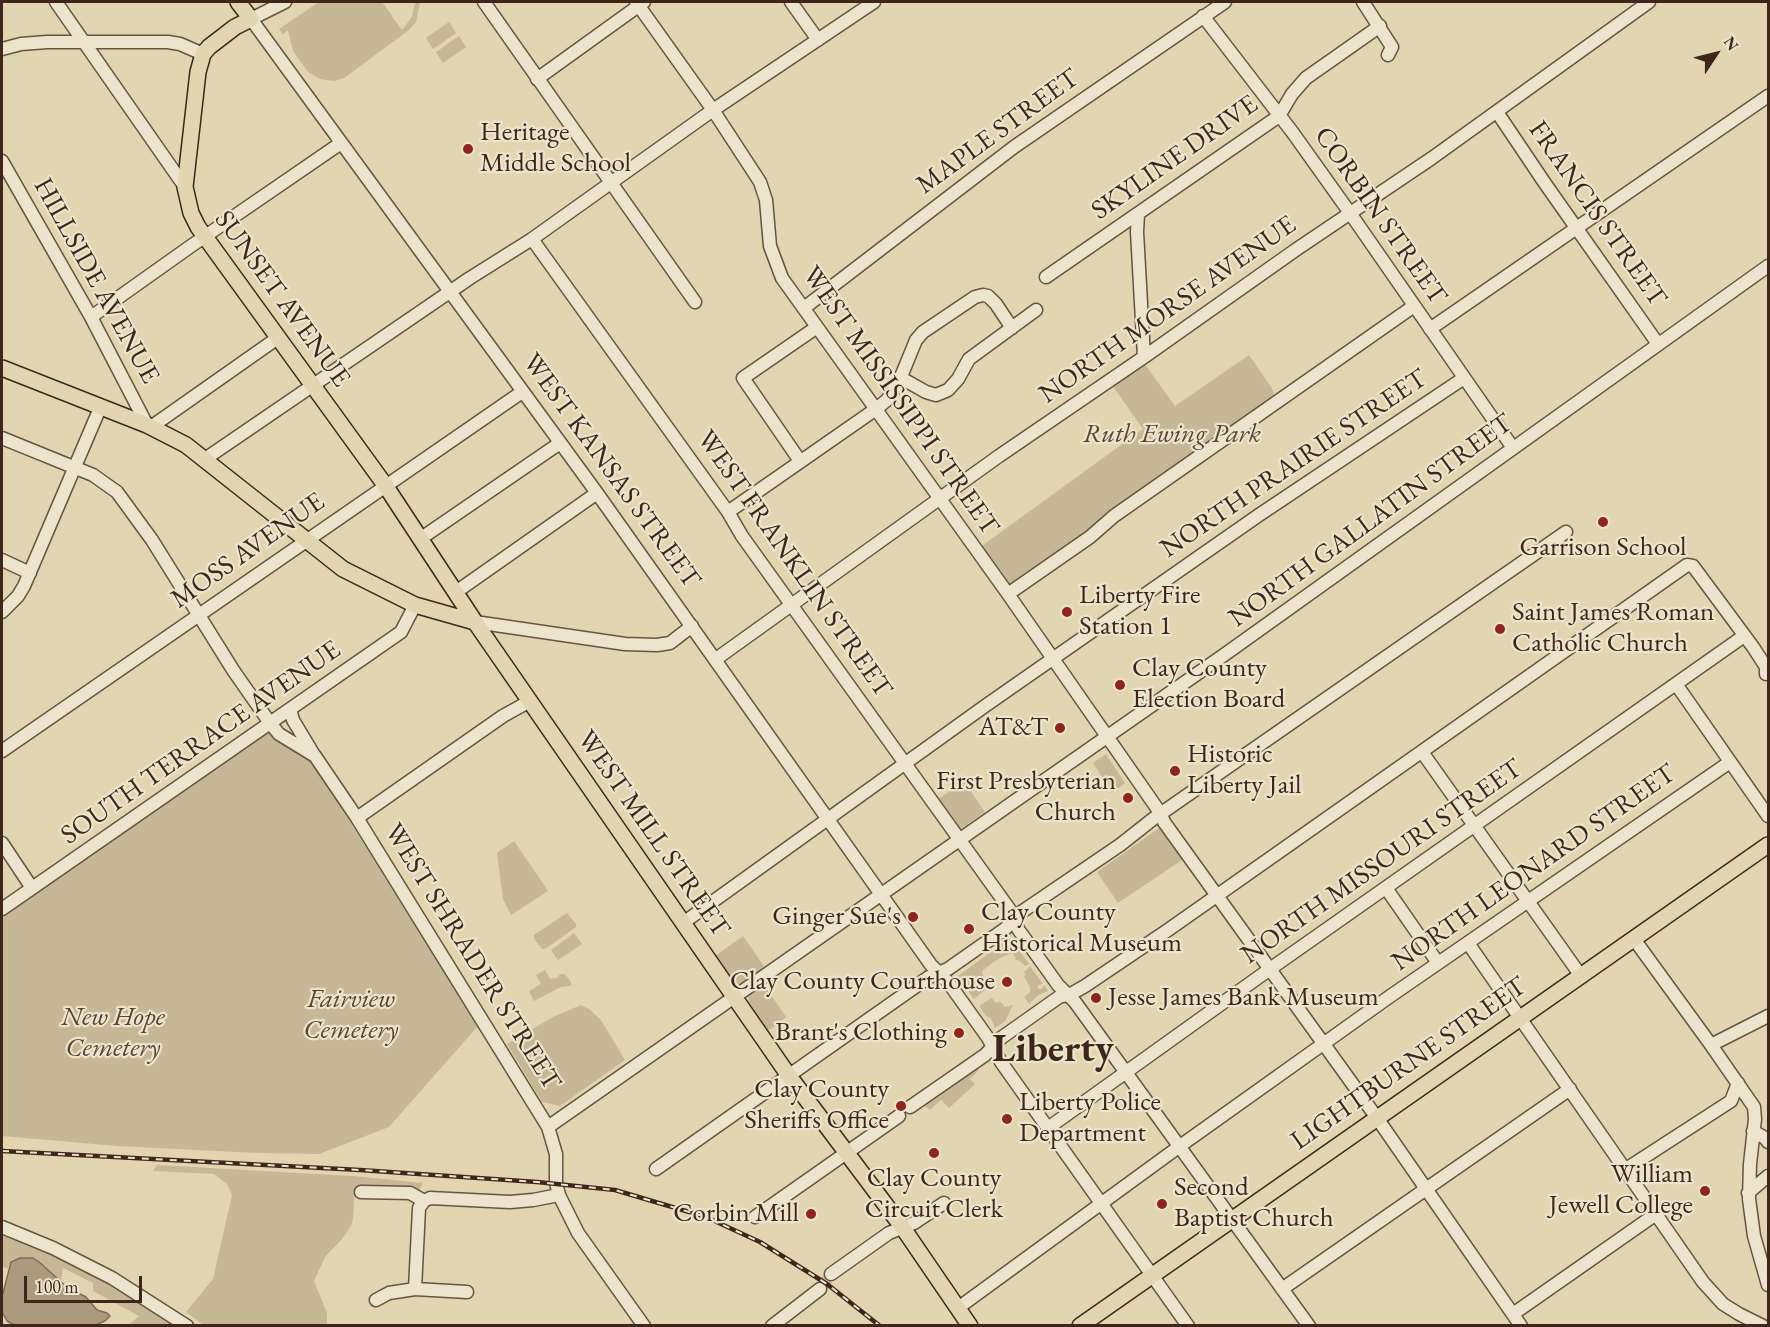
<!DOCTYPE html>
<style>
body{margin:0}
#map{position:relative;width:1770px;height:1327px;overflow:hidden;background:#e2d5b1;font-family:"EB Garamond",serif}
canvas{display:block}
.frame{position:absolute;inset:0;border:3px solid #40261a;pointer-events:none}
.north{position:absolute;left:1686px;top:24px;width:60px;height:60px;-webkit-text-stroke:4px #ece4cc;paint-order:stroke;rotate:55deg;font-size:16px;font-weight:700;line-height:24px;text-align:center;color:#40261a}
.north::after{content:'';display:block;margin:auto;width:21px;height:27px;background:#40261a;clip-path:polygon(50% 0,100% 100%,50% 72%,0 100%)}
.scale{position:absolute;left:24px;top:1276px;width:118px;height:27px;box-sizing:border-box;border:3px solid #40261a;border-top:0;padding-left:8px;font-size:18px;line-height:21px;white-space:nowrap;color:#40261a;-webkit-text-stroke:4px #ece4cc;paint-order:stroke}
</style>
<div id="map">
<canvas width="1770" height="1327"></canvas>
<div class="frame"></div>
<div class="north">N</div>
<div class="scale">100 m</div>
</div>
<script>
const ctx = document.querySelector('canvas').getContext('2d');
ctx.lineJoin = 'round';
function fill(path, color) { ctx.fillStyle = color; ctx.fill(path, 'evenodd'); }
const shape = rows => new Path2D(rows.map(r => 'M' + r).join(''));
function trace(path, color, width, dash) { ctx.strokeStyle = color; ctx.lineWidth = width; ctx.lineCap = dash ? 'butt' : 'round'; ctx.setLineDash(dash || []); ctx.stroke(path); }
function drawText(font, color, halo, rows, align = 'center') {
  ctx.font = font + ' "EB Garamond",serif'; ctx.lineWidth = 4.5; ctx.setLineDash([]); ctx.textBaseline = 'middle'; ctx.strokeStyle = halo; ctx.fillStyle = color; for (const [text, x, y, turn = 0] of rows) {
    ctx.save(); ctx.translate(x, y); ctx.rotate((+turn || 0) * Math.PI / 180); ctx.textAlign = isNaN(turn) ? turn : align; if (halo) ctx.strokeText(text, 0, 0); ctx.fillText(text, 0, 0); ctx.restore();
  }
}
const green = shape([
 [319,2,382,2,402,30,412,17,415,2,420,3,416,22,409,30,344,78,334,81,320,79,308,72,293,51,288,30,283,34,279,29],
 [449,22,456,33,433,49,426,38],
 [459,36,466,47,443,63,436,52],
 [1249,355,1273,390,1274,398,1087,533,1008,586,979,548,1143,429,1112,385,1144,363,1175,406],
 [270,731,313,763,478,1026,389,1127,319,1154,257,1153,117,1146,2,1136,2,917],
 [1106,754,1125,783,1112,793,1093,763],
 [964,781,985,812,959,830,937,800],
 [1162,826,1185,858,1118,903,1097,872],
 [514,841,548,891,511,915,503,899,497,853],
 [567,913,576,924,576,927,545,949,542,949,534,939,534,935],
 [574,933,582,944,558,960,551,950],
 [743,936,766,969,740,985,732,980,715,956],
 [1010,938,1016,950,1020,952,1029,964,1025,966,1020,961,1014,959,1016,958,1012,953,998,959,983,970,982,973,986,981,982,984,986,989,974,999,958,976],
 [1030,966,1043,984,1038,985,1038,989,1042,989,1044,985,1048,991,1038,995,1029,1004,1024,997,1030,992,1030,987,1024,976,1026,975,1024,972],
 [545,970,550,979,557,978,560,974,565,974,571,982,571,986,561,987,534,1001,529,991,541,984,536,975],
 [763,983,786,1017,768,1031,748,1000,750,991],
 [992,998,996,1003,1001,1002,1005,1007,1013,1005,1005,1021,995,1028,991,1018,986,1016,979,1006],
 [581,1005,589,1009,601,1020,625,1060,560,1106,542,1102,507,1044,553,1017],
 [975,1066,979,1070,970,1079,975,1084,949,1108,941,1100,930,1110,924,1105,936,1094],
 [157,1165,353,1176,423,1183,418,1193,355,1188,353,1219,351,1226,343,1238,325,1257,314,1281,327,1313,327,1325,204,1325,186,1312,213,1279,232,1195,227,1184,214,1174,153,1171],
 [2,1231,103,1277,179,1325,129,1325,139,1316,93,1291,93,1283,63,1268,61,1282,33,1258,13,1259,7,1269,2,1266]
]);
const water = shape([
 [20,1258,33,1258,39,1262,68,1288,86,1297,97,1310,107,1313,110,1316,105,1321,95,1325,14,1325,7,1321,2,1312,2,1297,11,1262,20,1258]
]);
const minorTunnel = shape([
 [820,1289,831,1274]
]);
const minor = shape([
 [56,2,185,187],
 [285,2,251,19,597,493,931,965,948,982,988,1038,1001,1062,1188,1326],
 [484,2,695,302],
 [636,2,713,110,760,182,766,200,770,246,782,278,1008,594,1161,814,1164,822,1377,1118,1521,1326],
 [791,2,818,40],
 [1363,2,1392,47,1388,55],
 [1203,16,1293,133,1350,213,1513,448],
 [2,49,21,44,47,42,168,42,180,44,203,54],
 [537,79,644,2],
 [1497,112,1544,182,1658,344],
 [2,161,91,317,147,425],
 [1138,214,1137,232,1144,357],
 [532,239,728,512,742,536,1010,910,1018,929,1058,985,1075,1002,1309,1326],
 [1046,277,1279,116,1292,94,1306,78,1380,26],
 [804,308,1014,147,1225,2],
 [91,317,191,246,341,143],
 [1430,329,1768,96],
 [901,378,926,392,936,395,948,390,958,379,969,359,1036,310],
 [151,427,279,337],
 [2,438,93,475,117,492,152,540,233,670,270,723,279,734,315,756,357,818,548,1127,556,1154,556,1183,559,1195,578,1233,644,1326],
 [205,459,470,278,532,239,713,110,874,2],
 [800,461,743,378,817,327],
 [728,512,876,409,887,400,898,384,916,340,923,332,975,297,983,295,988,296,996,304,1012,328],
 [420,539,560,443],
 [2,560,30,573],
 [456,592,597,493],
 [1008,594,1090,537,1114,516,1414,306],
 [2,612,18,596,24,586,100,408],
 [475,622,625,644,657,645,670,643,692,626],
 [716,659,999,456,1144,357,1294,251,1432,158,1649,2],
 [1676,684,1768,816],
 [290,709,293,720,314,755],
 [2,751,522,392],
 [1422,752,1581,976],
 [357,818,503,716,530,701],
 [2,843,32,888],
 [1386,888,1438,963],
 [2,909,401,632,415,605],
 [683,923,985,706,1259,515,1464,378],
 [1634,939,1711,1045,1754,1107,1755,1119,1750,1164,1749,1199,1754,1236,1768,1285],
 [1468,943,1703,1282,1723,1304,1739,1314,1763,1326],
 [1711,1045,1768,1016],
 [910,1107,985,1055,1001,1038,1059,997,1071,994,1085,986,1168,930,1687,565,1693,566,1753,647,1766,667,1766,674],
 [548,1127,1224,655,1768,266],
 [1048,1128,1270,969,1744,636],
 [1753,1131,1765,1138,1768,1142],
 [656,1169,929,977,948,969,1005,929,1020,913,1120,845,1153,819,1566,532],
 [1626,1169,1731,1101,1738,1083],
 [361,1192,410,1193,424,1201,430,1198,510,1202,533,1200,559,1195],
 [1748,1193,1768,1176],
 [755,1217,899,1116],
 [2,1227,53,1248,112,1278,187,1326],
 [831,1274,889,1233,914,1223,944,1203],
 [415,1289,419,1208,424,1201],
 [1282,1289,1570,1089],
 [376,1300,389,1293,415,1289,467,1292],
 [958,1308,1180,1146,1389,997,1730,762],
 [1513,1314,1656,1214],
 [772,1326,820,1289]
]);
const major = shape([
 [238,2,251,19,235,27,209,47,203,54,198,72,185,187,191,213,198,227,385,485,475,622,789,1076,903,1228,970,1326],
 [2,368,147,425,186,445,343,569,415,605,475,622],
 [1080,1326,1768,845]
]);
const rail = shape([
 [2,1151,360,1170,537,1182,615,1190,706,1217,760,1242,827,1284,880,1326]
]);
const markers = [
 [468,149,6,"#8f2418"],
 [1603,522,6,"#8f2418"],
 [1067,612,6,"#8f2418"],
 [1500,629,6,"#8f2418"],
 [1120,685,6,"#8f2418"],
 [1060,728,6,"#8f2418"],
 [1175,771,6,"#8f2418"],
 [1128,798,6,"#8f2418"],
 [913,917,6,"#8f2418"],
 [969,929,6,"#8f2418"],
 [1007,982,6,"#8f2418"],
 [1096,998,6,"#8f2418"],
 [959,1033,6,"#8f2418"],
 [901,1106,6,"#8f2418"],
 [1007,1119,6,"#8f2418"],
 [934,1153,6,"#8f2418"],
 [1705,1191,6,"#8f2418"],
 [1162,1204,6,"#8f2418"],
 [811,1214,6,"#8f2418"]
];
const streetNames = [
 ["MAPLE STREET",998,132,-36],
 ["SKYLINE DRIVE",1175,158,-35],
 ["FRANCIS STREET",1597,214,55],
 ["CORBIN STREET",1380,216,55],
 ["HILLSIDE AVENUE",96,281,61],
 ["SUNSET AVENUE",282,299,54],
 ["NORTH MORSE AVENUE",1168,310,-35],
 ["WEST MISSISSIPPI STREET",900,401,55],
 ["NORTH PRAIRIE STREET",1294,464,-34],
 ["WEST KANSAS STREET",611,471,54],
 ["NORTH GALLATIN STREET",1371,521,-36],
 ["MOSS AVENUE",248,551,-35],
 ["WEST FRANKLIN STREET",794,564,55],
 ["SOUTH TERRACE AVENUE",201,743,-35],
 ["WEST MILL STREET",653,834,55],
 ["NORTH MISSOURI STREET",1382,862,-35],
 ["NORTH LEONARD STREET",1534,868,-35],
 ["WEST SHRADER STREET",472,957,58],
 ["LIGHTBURNE STREET",1409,1064,-35]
];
const poiNames = [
 ["Heritage",480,133],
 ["Middle School",480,164],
 ["Garrison School",1603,548,"center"],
 ["Liberty Fire",1079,596],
 ["Station 1",1079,627],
 ["Saint James Roman",1512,613],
 ["Catholic Church",1512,644],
 ["Clay County",1132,669],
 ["Election Board",1132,700],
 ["AT&T",1048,728,"right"],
 ["Historic",1187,755],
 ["Liberty Jail",1187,786],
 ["First Presbyterian",1116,782,"right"],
 ["Church",1116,813,"right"],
 ["Clay County",981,913],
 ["Historical Museum",981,944],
 ["Ginger Sue's",901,917,"right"],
 ["Clay County Courthouse",995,982,"right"],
 ["Jesse James Bank Museum",1108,998],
 ["Brant's Clothing",947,1033,"right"],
 ["Clay County",889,1090,"right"],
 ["Sheriffs Office",889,1121,"right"],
 ["Liberty Police",1019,1103],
 ["Department",1019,1134],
 ["William",1693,1175,"right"],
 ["Jewell College",1693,1206,"right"],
 ["Clay County",934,1179,"center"],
 ["Circuit Clerk",934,1210,"center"],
 ["Second",1174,1188],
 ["Baptist Church",1174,1219],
 ["Corbin Mill",799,1214,"right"]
];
const parkNames = [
 ["Ruth Ewing Park",1172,435],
 ["Fairview",351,1000],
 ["Cemetery",351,1031],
 ["New Hope",113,1018],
 ["Cemetery",113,1049]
];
const townNames = [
 ["Liberty",1053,1050]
];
fill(green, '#c6b797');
fill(water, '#ab9a7e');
trace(water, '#806c56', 1.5);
trace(minorTunnel, '#c2b293', 12, [12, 6]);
trace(minor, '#685240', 15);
trace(major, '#40261a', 18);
trace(minor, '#ece4cc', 12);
trace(major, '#e2d5b1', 15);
trace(rail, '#40261a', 4.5);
trace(rail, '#ece4cc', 2, [7]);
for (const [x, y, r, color] of markers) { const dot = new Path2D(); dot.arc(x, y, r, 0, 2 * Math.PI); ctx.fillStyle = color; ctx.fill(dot); trace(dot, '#ece4cc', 2); }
drawText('27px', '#40261a', '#ece4cc', streetNames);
drawText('27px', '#40261a', '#ece4cc', poiNames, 'left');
drawText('italic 27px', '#5b4333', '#ece4cc', parkNames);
drawText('bold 39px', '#40261a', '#ece4cc', townNames);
</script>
